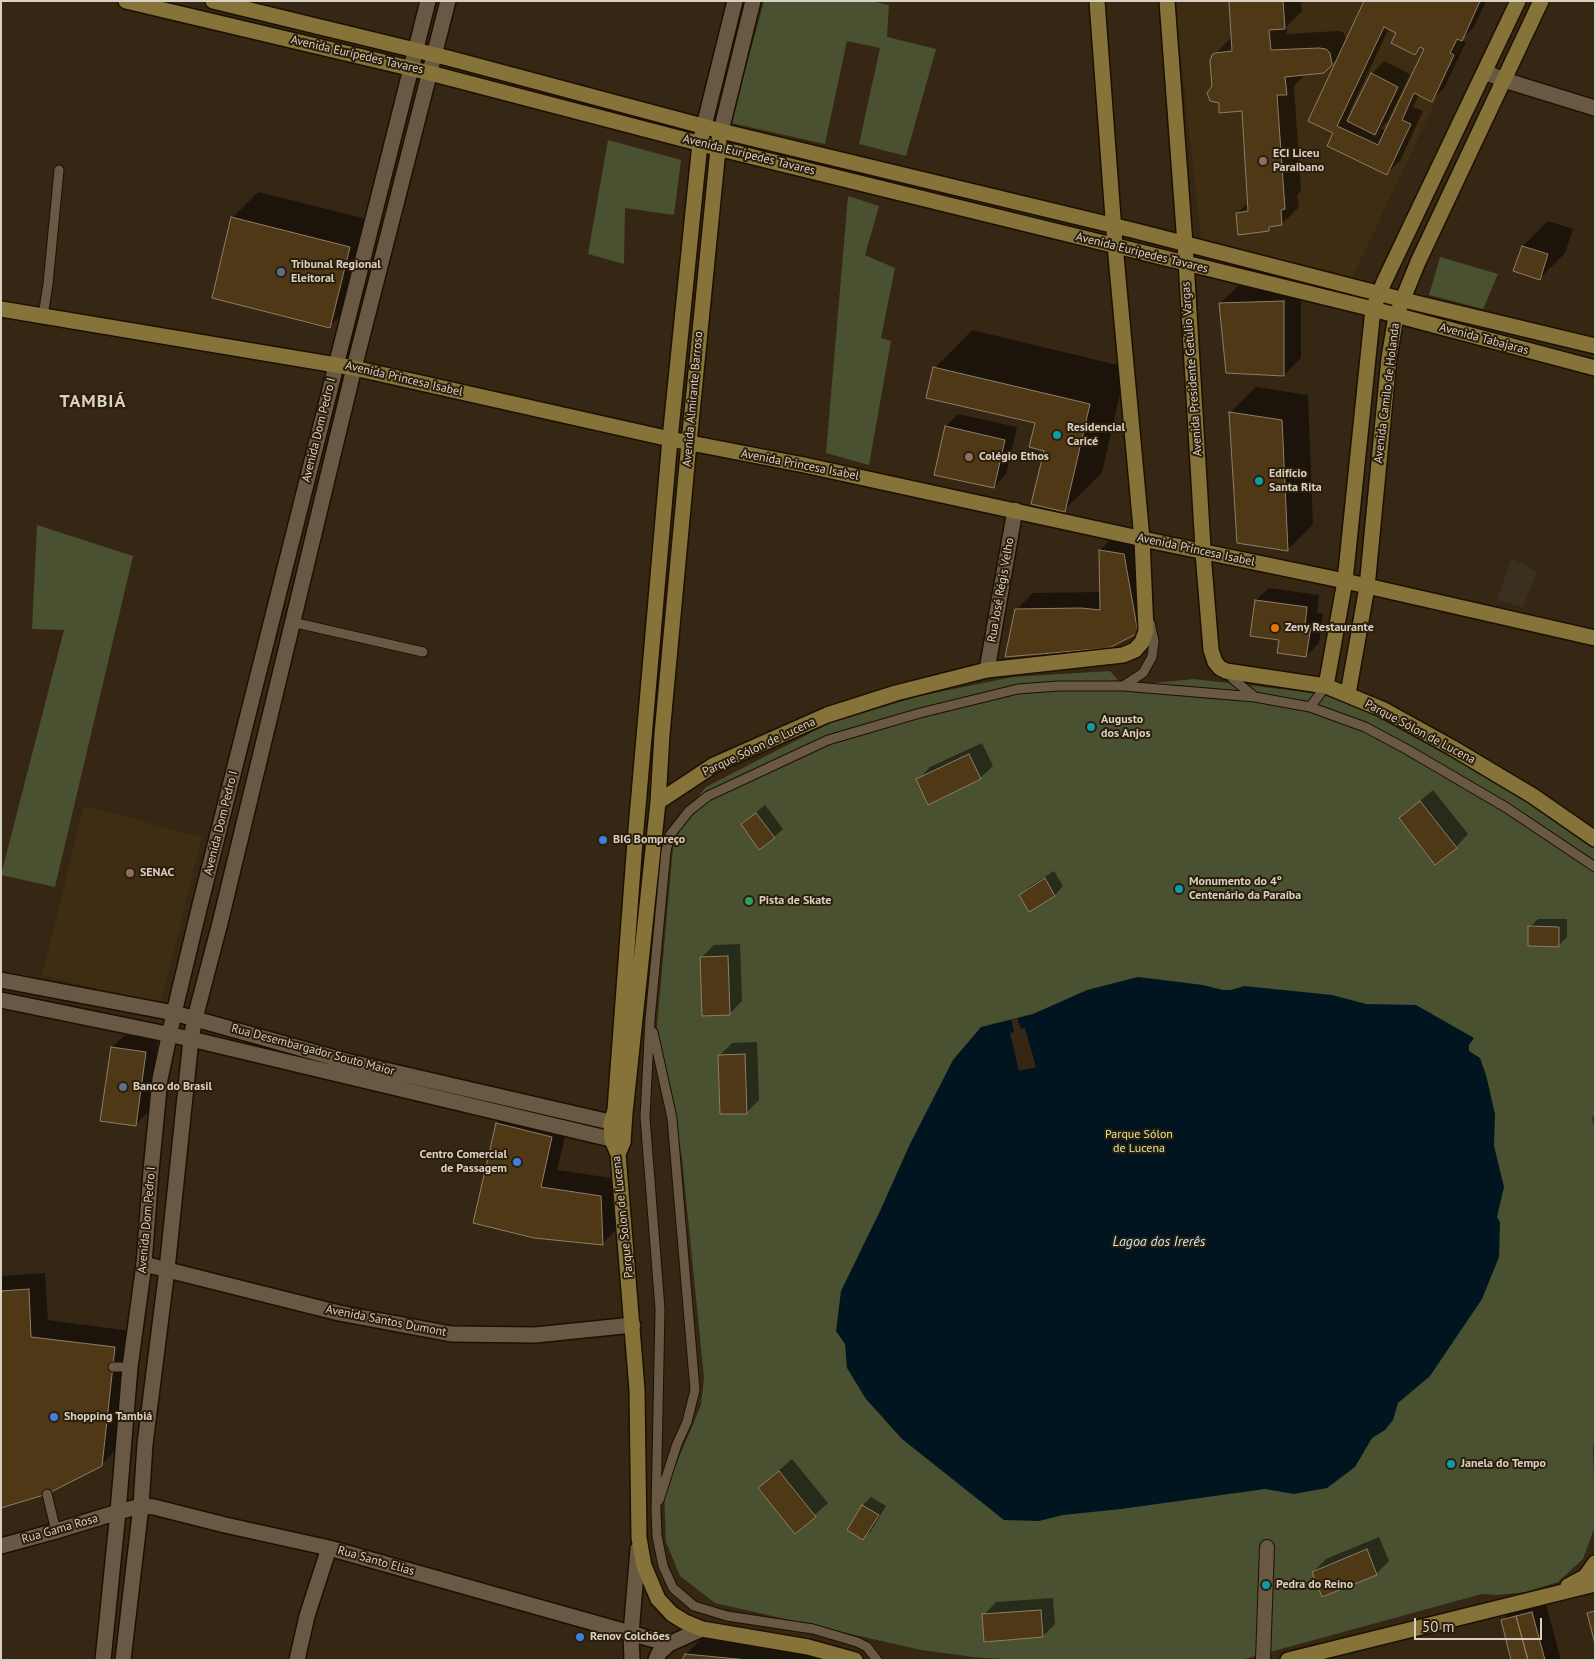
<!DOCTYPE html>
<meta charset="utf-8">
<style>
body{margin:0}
#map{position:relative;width:1596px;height:1661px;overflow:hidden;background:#352714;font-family:"PT Sans",sans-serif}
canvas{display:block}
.frame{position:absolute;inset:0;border:2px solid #d9d0c4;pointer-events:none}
.scale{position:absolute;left:1414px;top:1618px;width:128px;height:22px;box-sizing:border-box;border:2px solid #d9d0c4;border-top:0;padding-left:6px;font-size:15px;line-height:18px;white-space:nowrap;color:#d9d0c4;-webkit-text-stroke:4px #2b1e0a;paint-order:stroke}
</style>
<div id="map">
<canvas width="1596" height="1661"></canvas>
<div class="frame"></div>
<div class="scale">50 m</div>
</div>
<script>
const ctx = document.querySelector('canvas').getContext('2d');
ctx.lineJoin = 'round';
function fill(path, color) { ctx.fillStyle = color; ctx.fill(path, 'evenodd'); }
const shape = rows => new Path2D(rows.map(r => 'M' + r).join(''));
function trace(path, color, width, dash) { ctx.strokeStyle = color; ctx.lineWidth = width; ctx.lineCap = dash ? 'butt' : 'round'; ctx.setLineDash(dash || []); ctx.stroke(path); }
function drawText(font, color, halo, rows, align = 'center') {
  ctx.font = font + ' "PT Sans",sans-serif'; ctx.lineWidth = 4; ctx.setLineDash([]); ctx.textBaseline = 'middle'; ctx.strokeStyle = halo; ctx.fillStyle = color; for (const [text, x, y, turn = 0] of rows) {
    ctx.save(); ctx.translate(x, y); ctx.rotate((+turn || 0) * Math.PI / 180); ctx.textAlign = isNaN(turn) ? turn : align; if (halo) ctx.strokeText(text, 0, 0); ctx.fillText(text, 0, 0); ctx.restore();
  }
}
const commercial = shape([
 [1512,558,1537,572,1523,607,1497,600]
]);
const built = shape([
 [1175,1,1483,1,1352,278,1201,240],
 [84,806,202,837,160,1005,42,975]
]);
const green = shape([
 [764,1,870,1,889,5,887,37,936,49,906,156,859,144,880,48,847,41,825,144,731,123],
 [608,140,681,160,674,215,625,208,624,264,588,254],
 [848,196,879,206,865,255,895,268,881,338,891,341,869,465,826,453],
 [1440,257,1498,274,1483,309,1429,295],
 [37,525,133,556,55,887,1,875,64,630,32,629],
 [1110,671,1123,686,1194,679,1340,696,1405,726,1565,821,1595,844,1595,1428,1593,1450,1595,1526,1583,1559,1558,1582,1526,1592,1497,1595,1482,1594,1241,1660,1014,1660,973,1657,921,1650,715,1603,680,1576,666,1542,664,1493,701,1405,704,1378,682,1158,677,1132,655,1048,675,825,706,787,828,724,919,696,1013,677]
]);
const water = shape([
 [1138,977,1203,985,1223,990,1231,990,1244,986,1332,995,1366,1004,1416,1005,1474,1038,1469,1045,1469,1051,1480,1058,1486,1075,1495,1114,1494,1146,1504,1187,1497,1217,1500,1222,1499,1257,1482,1299,1430,1376,1398,1403,1393,1420,1385,1430,1372,1438,1355,1467,1327,1488,1294,1494,1265,1489,1121,1509,1063,1515,1039,1521,1004,1520,902,1439,866,1399,847,1368,845,1344,836,1331,841,1291,880,1211,910,1144,953,1060,981,1027,1033,1014,1087,990]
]);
const pier = shape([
 [1017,1018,1021,1029,1025,1028,1036,1067,1019,1071,1010,1033,1014,1032,1011,1019]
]);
const shadow = shape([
 [1230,1,1301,1,1302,11,1287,26,1287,34,1337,31,1343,32,1347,41,1366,1,1486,1,1474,27,1461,40,1466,42,1444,88,1432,100,1419,94,1413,107,1423,111,1400,161,1387,173,1335,133,1340,56,1323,72,1304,74,1304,76,1294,86,1301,191,1297,195,1299,207,1282,224,1273,225,1269,229,1237,213,1249,202,1243,109,1220,102,1213,86,1213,56,1232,37],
 [1389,28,1398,32,1415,53,1422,47,1426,48,1386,131,1381,128,1388,121,1410,74,1384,61,1372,74,1352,114,1349,113],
 [258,192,375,221,355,301,330,326,232,218],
 [1548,221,1573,229,1565,253,1539,279,1523,246],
 [1301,284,1301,358,1284,375,1220,303,1238,286],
 [972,330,1126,367,1102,473,1064,510,1036,423,935,368],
 [1256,387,1308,395,1313,525,1287,550,1230,413],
 [958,414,1017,427,1006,474,994,487,946,426],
 [1117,533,1141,538,1154,614,1137,632,1016,610,1033,593,1101,592,1100,550],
 [1269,588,1319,595,1317,613,1323,614,1319,643,1306,656,1280,639,1256,600],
 [982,743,993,766,980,778,918,780,930,767],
 [1433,790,1468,834,1456,847,1400,818],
 [765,805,783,829,774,837,742,824],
 [1054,871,1063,886,1055,895,1029,910,1020,895,1029,887],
 [1538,919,1567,919,1567,937,1558,946,1530,927],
 [740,944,742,1001,729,1014,701,958,714,945],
 [125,1035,158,1039,148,1112,135,1125,112,1047],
 [757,1042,759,1100,747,1112,719,1056,732,1043],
 [514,1106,569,1120,557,1170,618,1179,619,1227,602,1244,534,1236,497,1123],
 [1595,1114,1595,1130,1592,1118],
 [45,1273,48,1320,131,1331,118,1448,101,1465,1,1507,1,1276],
 [792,1459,828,1503,795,1532,759,1488],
 [871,1497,886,1506,871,1531,863,1539,848,1529,863,1505],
 [1379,1537,1389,1561,1376,1574,1313,1572,1326,1559],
 [1053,1598,1055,1624,1043,1636,984,1615,996,1602],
 [1545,1600,1561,1660,1513,1660,1502,1620,1515,1608],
 [703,1637,842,1651,842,1660,684,1660,686,1654]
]);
const building = shape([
 [1229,1,1283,1,1285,29,1269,30,1271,50,1319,48,1326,49,1330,53,1332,65,1324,73,1285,77,1287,95,1277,95,1285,209,1281,210,1282,225,1269,227,1269,231,1238,235,1236,213,1248,211,1242,111,1219,113,1219,103,1210,101,1207,93,1212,86,1210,61,1212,55,1215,53,1232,51,1229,1],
 [1364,1,1480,1,1462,41,1457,39,1450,53,1454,55,1432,102,1414,93,1402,120,1411,124,1387,175,1327,146,1333,133,1308,121,1364,1],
 [1384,27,1396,33,1391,43,1415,55,1420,47,1424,49,1378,145,1337,126,1384,27],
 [1371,73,1398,87,1375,135,1347,121,1371,73],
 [231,217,350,247,330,328,212,298,231,217],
 [1522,246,1548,254,1540,280,1513,271,1522,246],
 [1284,301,1284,376,1226,373,1219,303,1284,301],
 [933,367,1090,404,1065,512,1031,504,1044,451,1029,447,1035,423,926,398,933,367],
 [1229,412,1282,420,1288,551,1237,543,1229,412],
 [945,426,1005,440,994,488,934,475,945,426],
 [1099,550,1124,554,1138,633,1109,648,1005,657,1015,609,1081,608,1100,610,1099,550],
 [1255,600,1307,607,1305,626,1311,627,1306,657,1277,653,1279,640,1250,636,1255,600],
 [969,754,981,779,928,805,916,779,969,754],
 [1420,801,1457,848,1435,865,1399,818,1420,801],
 [756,813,775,838,759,850,741,824,756,813],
 [1045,878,1055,896,1029,912,1019,895,1045,878],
 [1528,926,1559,927,1559,947,1528,946,1528,926],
 [728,956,730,1015,702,1016,700,957,728,956],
 [111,1047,146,1052,136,1126,100,1121,111,1047],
 [745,1054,747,1114,720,1114,718,1055,745,1054],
 [496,1123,552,1137,541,1187,601,1196,603,1245,534,1238,473,1223,496,1123],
 [29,1289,31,1337,115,1347,102,1466,47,1494,1,1508,1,1291,29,1289],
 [779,1471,816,1517,795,1534,758,1488,779,1471],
 [862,1505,879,1515,863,1540,847,1530,862,1505],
 [1367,1549,1377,1575,1322,1597,1312,1572,1367,1549],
 [1041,1610,1043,1637,984,1642,982,1614,1041,1610],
 [1595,1611,1595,1644,1587,1613,1595,1611],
 [1532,1612,1545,1660,1528,1660,1516,1616,1532,1612],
 [1516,1616,1528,1660,1511,1660,1501,1620,1516,1616],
 [685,1654,748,1660,682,1660,685,1654]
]);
const service = shape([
 [43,316,48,284,59,170],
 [292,622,423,652],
 [1226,671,1234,680,1255,697,1310,707,1365,727,1408,750,1507,808,1595,867],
 [1123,686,1143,673,1152,657,1154,641,1150,623],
 [1310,707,1326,686],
 [653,1032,672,1118,695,1390,687,1422,677,1444,659,1500],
 [113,1367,130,1367],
 [47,1494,56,1531],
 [877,1660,867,1647,857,1642,813,1629,727,1616,694,1606,673,1588,663,1566,657,1536,656,1511,660,1309,645,1117,650,1019,666,851,670,835,689,811,708,796,828,740,920,713,1018,689,1058,686,1123,686,1255,697]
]);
const pedestrian = shape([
 [1263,1660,1267,1547]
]);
const minor = shape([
 [1485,72,1504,80,1595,108],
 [987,670,1015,510],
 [1,980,174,1013,346,1061,623,1125],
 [1,1000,191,1039,623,1142],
 [144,1264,339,1313,451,1334,535,1335,633,1325],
 [1,1546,56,1531,118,1512,141,1506,154,1507,225,1525,329,1548,669,1644,702,1629],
 [297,1660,307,1616,329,1548],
 [632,1660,631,1634,638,1549],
 [656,1660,659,1653,669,1644]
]);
const tertiary = shape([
 [704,126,735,1],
 [721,131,753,1]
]);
const secondary = shape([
 [103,1660,118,1512,130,1367,144,1264,151,1171,160,1079,174,1013,200,905,428,1],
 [123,1660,141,1506,145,1444,167,1269,191,1039,195,1018,220,923,354,368,448,1]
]);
const primary = shape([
 [126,1,430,73,717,148,1373,309,1595,368],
 [213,1,448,58,721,131,1136,231,1416,303,1595,346],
 [1167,1,1185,244,1204,565,1211,650,1215,662,1220,668,1226,671,1326,686,1384,710,1451,747,1533,796,1595,839],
 [704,126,700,143,670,439,635,841,615,1110,611,1123,612,1140,618,1154,637,1390,639,1538,644,1566,658,1599,672,1614,685,1622,702,1629,808,1647,855,1660],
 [1,309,354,368,670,439,804,465,1157,542,1345,581,1595,638],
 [1326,686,1345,581,1373,309,1384,282,1518,1],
 [1348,694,1367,587,1389,358,1396,316,1418,262,1541,1],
 [658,802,662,734,689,443,719,139],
 [618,1154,623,1142,625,1113,658,802,714,765,827,715,896,693,987,670,1123,655,1135,650,1142,642,1146,631,1142,539,1115,245,1097,1],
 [1568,1586,1585,1577,1595,1563],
 [1288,1660,1595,1584]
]);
const markers = [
 [1263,161,5,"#8d6e63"],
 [281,272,5,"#5c6f8a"],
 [1057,435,5,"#0f9aa8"],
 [969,457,5,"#8d6e63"],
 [1259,481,5,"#0f9aa8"],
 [1275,628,5,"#e8710a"],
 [1091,727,5,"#0f9aa8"],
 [603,840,5,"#3f7fe0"],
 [130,873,5,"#8d6e63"],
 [1179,889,5,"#0f9aa8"],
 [749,901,5,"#2e9e5b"],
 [123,1087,5,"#5c6f8a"],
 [517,1162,5,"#3f7fe0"],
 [54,1417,5,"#3f7fe0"],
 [1451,1464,5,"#0f9aa8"],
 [1266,1585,5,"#0f9aa8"],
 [580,1637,5,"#3f7fe0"]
];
const streetNames = [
 ["Avenida Eurípedes Tavares",357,55,13],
 ["Avenida Eurípedes Tavares",749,155,14],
 ["Avenida Eurípedes Tavares",1142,253,14],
 ["Avenida Tabajaras",1484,339,15],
 ["Avenida Presidente Getúlio Vargas",1192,369,-94],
 ["Avenida Princesa Isabel",404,379,13],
 ["Avenida Camilo de Holanda",1387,393,-83],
 ["Avenida Almirante Barroso",693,399,-85],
 ["Avenida Dom Pedro I",319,430,-76],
 ["Avenida Princesa Isabel",800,465,11],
 ["Avenida Princesa Isabel",1196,550,12],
 ["Rua José Régis Velho",1001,590,-80],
 ["Parque Sólon de Lucena",1420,732,28],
 ["Parque Sólon de Lucena",759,747,-25],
 ["Avenida Dom Pedro I",221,823,-76],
 ["Rua Desembargador Souto Maior",313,1050,15],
 ["Parque Solon de Lucena",623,1217,-96],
 ["Avenida Dom Pedro I",147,1220,-85],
 ["Avenida Santos Dumont",386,1321,11],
 ["Rua Gama Rosa",60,1529,-16],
 ["Rua Santo Elias",376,1561,16]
];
const poiNames = [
 ["ECI Liceu",1273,154],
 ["Paraibano",1273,168],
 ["Tribunal Regional",291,265],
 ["Eleitoral",291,279],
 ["Residencial",1067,428],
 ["Caricé",1067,442],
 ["Colégio Ethos",979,457],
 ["Edifício",1269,474],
 ["Santa Rita",1269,488],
 ["Zeny Restaurante",1285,628],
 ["Augusto",1101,720],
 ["dos Anjos",1101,734],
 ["BIG Bompreço",613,840],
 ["SENAC",140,873],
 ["Monumento do 4º",1189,882],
 ["Centenário da Paraíba",1189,896],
 ["Pista de Skate",759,901],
 ["Banco do Brasil",133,1087],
 ["Centro Comercial",507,1155,"right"],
 ["de Passagem",507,1169,"right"],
 ["Shopping Tambiá",64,1417],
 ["Janela do Tempo",1461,1464],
 ["Pedra do Reino",1276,1585],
 ["Renov Colchões",590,1637]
];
const parkNames = [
 ["Parque Sólon",1139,1135],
 ["de Lucena",1139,1149]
];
const waterNames = [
 ["Lagoa dos Irerês",1159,1242]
];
const districtNames = [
 ["TAMBIÁ",93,402]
];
fill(commercial, '#393020');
fill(built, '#3e2d12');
fill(green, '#495130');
fill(water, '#011520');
fill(pier, '#352714');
fill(shadow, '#0007');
fill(building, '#4e3815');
trace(building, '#8e7e68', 1);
trace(service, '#1c1000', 11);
trace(pedestrian, '#1c1000', 16);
trace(minor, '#1c1000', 18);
trace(tertiary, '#1c1000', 18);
trace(secondary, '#1c1000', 18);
trace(primary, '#1c1000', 18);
trace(service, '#695944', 9);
trace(pedestrian, '#695944', 14);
trace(minor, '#695944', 15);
trace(tertiary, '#695944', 15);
trace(secondary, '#695944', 15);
trace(primary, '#85733a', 15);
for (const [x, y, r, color] of markers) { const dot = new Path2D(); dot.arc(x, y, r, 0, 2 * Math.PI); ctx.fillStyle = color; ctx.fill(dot); trace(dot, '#2b1e0a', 2); }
drawText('12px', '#d9d0c4', '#2b1e0a', streetNames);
drawText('bold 12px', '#d9d0c4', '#2b1e0a', poiNames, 'left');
drawText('12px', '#d6e7a5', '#2b1e0a', parkNames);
drawText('italic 14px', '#bce5fc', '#2b1e0a', waterNames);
ctx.letterSpacing = '1px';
drawText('bold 18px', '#d9d0c4', '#2b1e0a', districtNames);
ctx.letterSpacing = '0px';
</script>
